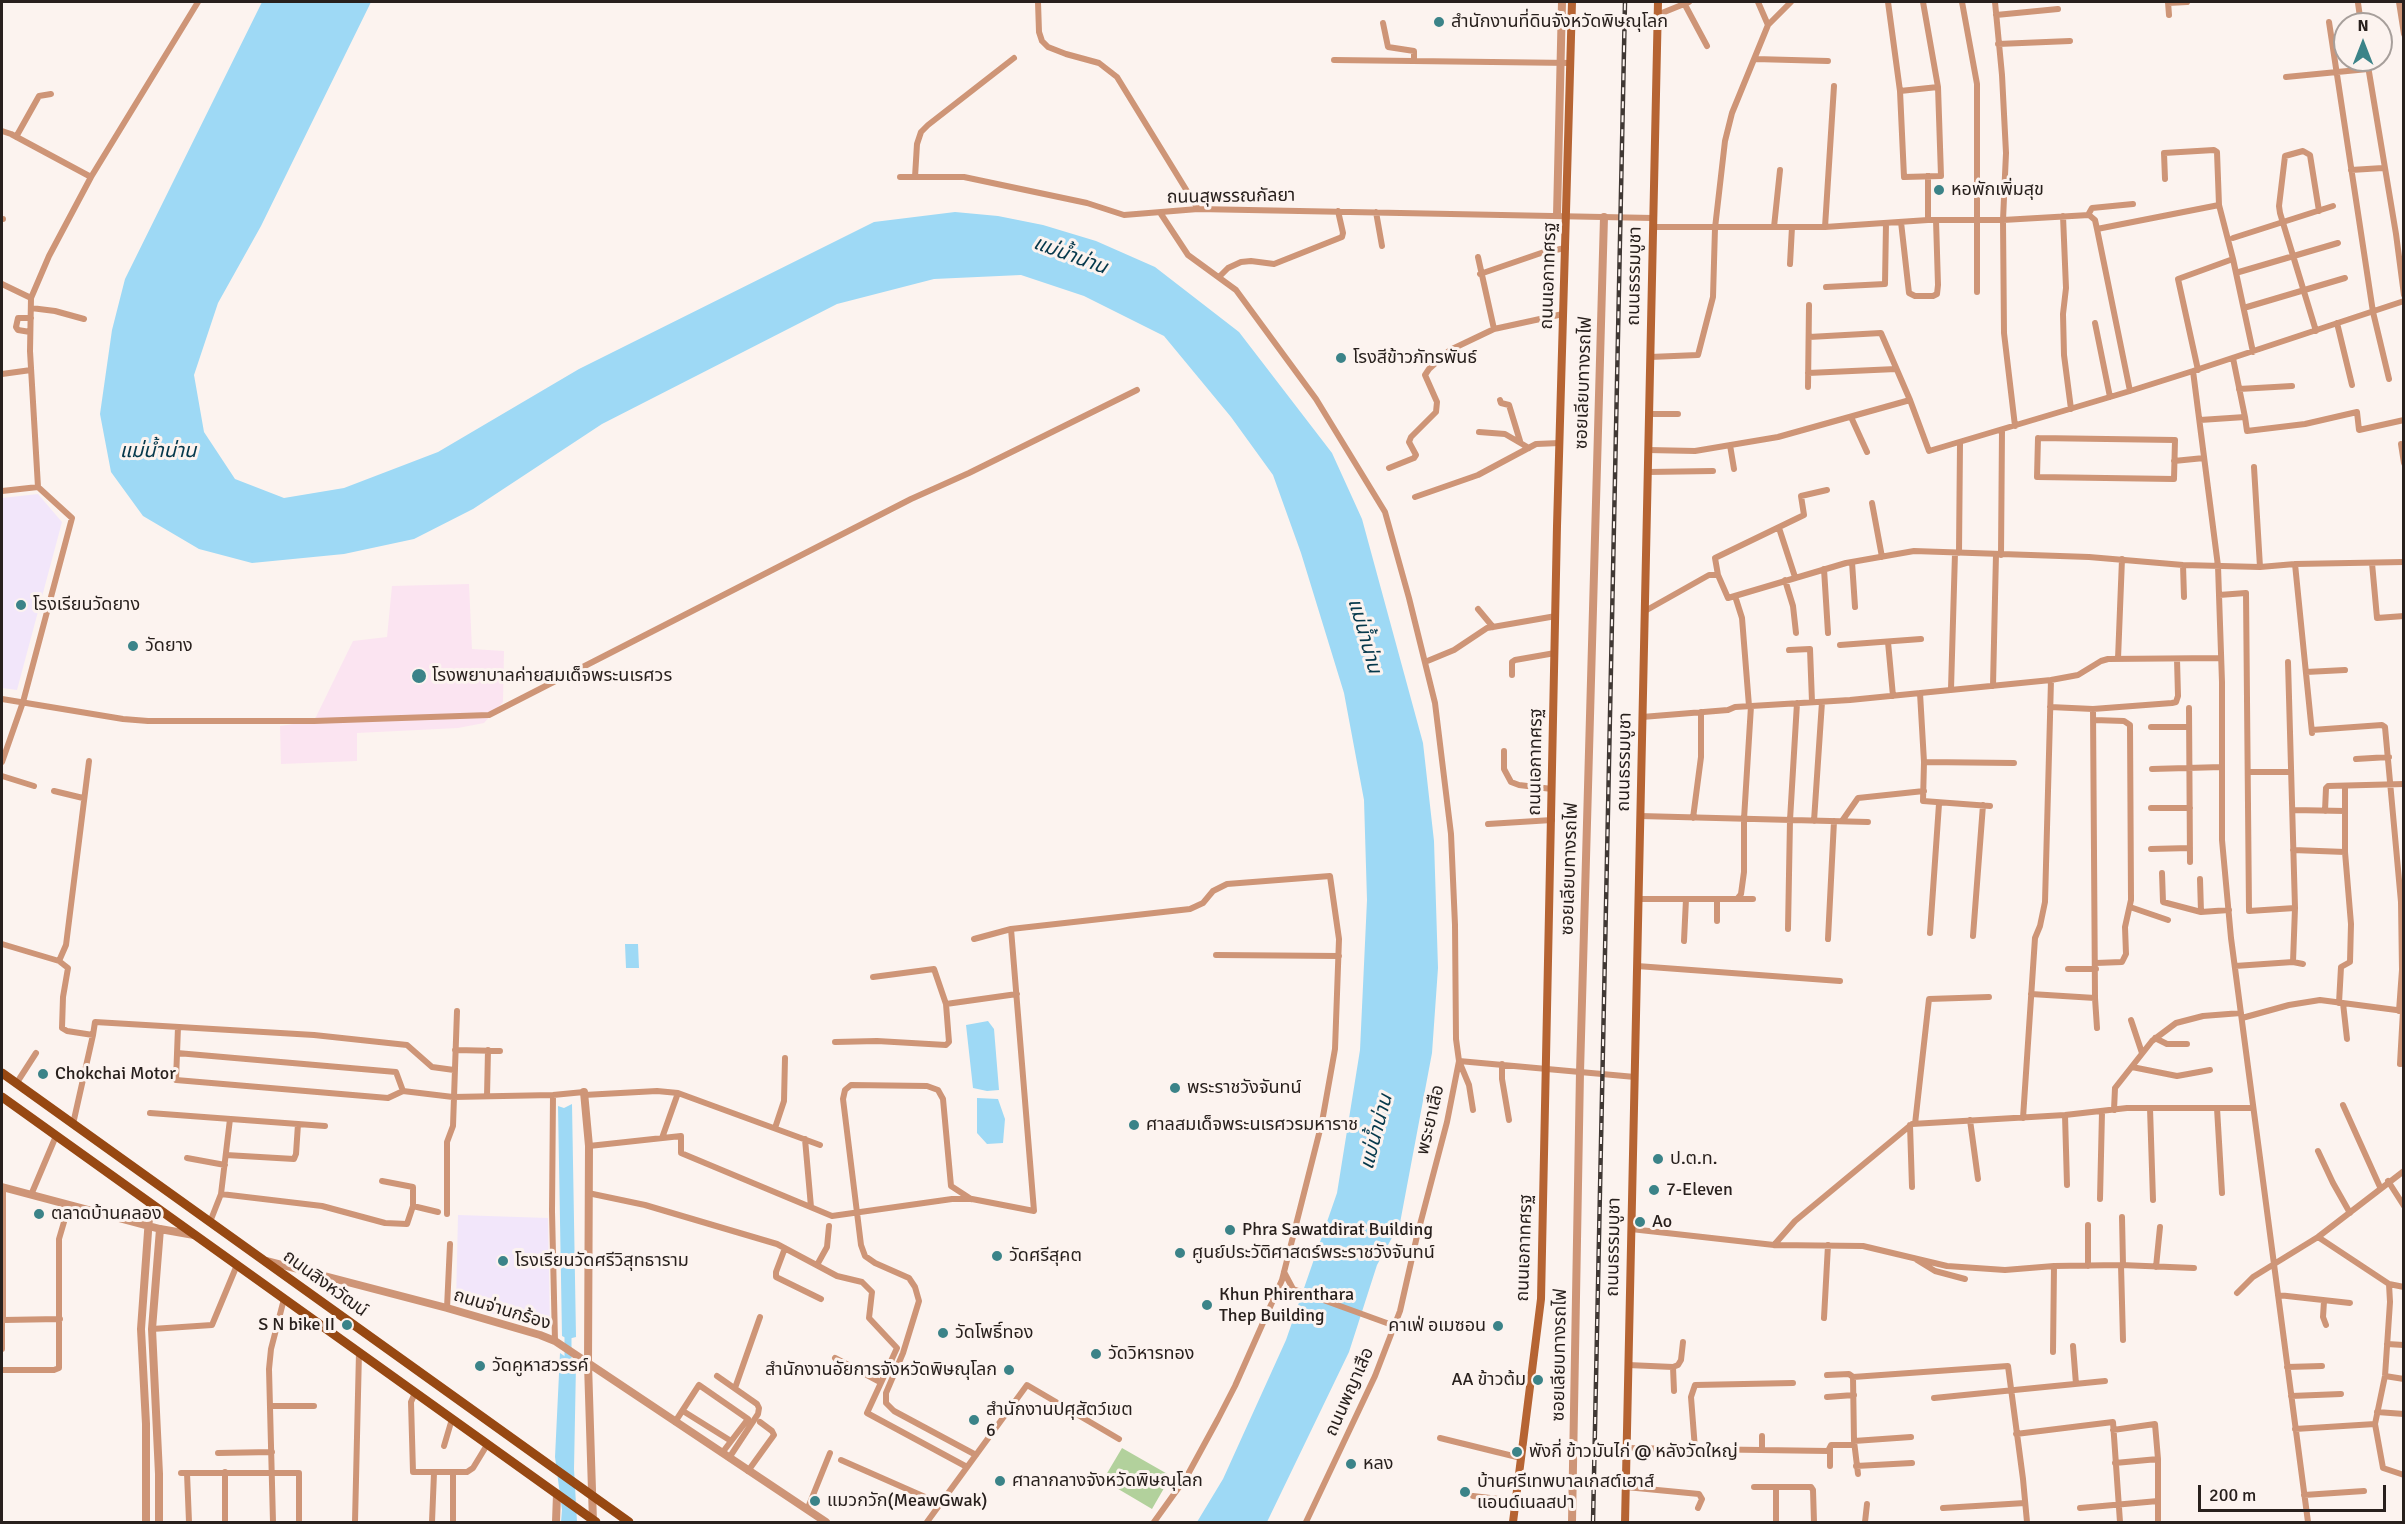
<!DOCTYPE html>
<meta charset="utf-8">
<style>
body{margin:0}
#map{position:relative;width:2405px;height:1524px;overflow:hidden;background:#fcf3ef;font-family:Signika,sans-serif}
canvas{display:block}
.frame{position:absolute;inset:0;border:3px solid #28201d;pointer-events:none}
.north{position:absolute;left:2333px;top:12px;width:60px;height:60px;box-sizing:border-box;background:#fcf3ef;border:2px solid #a79f9b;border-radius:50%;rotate:0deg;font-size:16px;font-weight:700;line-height:24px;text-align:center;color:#28201d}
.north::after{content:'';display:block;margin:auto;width:21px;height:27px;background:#3b8388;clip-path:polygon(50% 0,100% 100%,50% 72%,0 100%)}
.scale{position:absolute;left:2198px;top:1485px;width:188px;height:27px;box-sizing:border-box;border:3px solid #28201d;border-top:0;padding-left:8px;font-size:18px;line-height:21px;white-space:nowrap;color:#28201d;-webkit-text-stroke:4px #fcf3ef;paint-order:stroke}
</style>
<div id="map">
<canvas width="2405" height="1524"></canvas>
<div class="frame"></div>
<div class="north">N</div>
<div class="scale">200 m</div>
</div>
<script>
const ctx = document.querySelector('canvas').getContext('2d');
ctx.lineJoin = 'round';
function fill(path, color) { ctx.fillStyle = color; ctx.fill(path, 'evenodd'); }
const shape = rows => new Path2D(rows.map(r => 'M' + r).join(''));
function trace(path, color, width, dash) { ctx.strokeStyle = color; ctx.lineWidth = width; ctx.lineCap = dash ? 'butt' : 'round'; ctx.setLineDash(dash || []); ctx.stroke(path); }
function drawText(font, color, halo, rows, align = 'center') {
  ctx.font = font + ' Signika,"Noto Sans Thai",sans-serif'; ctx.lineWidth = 6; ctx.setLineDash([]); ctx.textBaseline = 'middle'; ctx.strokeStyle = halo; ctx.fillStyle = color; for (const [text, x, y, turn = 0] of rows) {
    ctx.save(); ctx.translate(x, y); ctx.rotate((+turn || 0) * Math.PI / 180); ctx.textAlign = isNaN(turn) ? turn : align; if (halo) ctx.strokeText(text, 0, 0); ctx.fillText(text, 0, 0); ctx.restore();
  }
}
const education = shape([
 [38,494,62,522,17,690,2,688,2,498],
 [458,1215,548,1218,550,1329,456,1304]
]);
const medical = shape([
 [469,584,472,649,504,651,503,702,484,723,458,728,357,733,357,761,281,764,280,726,314,721,353,641,387,637,392,586]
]);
const green = shape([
 [1122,1448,1171,1476,1152,1509,1103,1480]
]);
const water = shape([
 [262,2,371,2,261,226,218,303,194,375,204,432,235,479,284,498,344,488,438,452,579,369,874,222,955,212,998,216,1043,225,1096,241,1155,267,1239,332,1332,453,1362,519,1423,743,1434,841,1438,968,1432,1053,1400,1223,1377,1265,1349,1352,1267,1522,1197,1522,1223,1479,1286,1340,1337,1193,1360,1050,1367,900,1364,800,1344,693,1301,553,1273,475,1231,417,1164,336,1084,296,1021,275,934,279,837,304,602,424,473,509,414,539,344,554,252,563,199,549,143,516,111,472,100,414,112,330,125,279],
 [625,944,638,944,639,968,626,968],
 [988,1021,994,1029,999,1090,987,1091,973,1088,966,1025],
 [977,1098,998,1099,1005,1119,1003,1143,987,1144,977,1133],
 [572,1104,576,1337,568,1339,562,1336,558,1106,564,1108],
 [560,1353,576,1364,574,1469,577,1522,561,1522,562,1510,555,1457]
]);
const canal = shape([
 [568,1364,568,1330]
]);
const minor = shape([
 [1038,2,1039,32,1042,41,1048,47,1066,54,1099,63,1117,77,1198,209],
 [1758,2,1768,25],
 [1888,2,1900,91,1904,177,1941,176,1938,87,1923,2],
 [1962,2,1977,84,1977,292],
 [1995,2,2002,75,2006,153,2003,220,2004,333,2015,426],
 [2168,2,2169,15],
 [2399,2,2404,34],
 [1684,3,1707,46],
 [2168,3,2187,2],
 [2358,3,2361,24],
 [1657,15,1689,2],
 [1996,15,2058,9],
 [2329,22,2373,312,2389,379],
 [1383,23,1388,47,1414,51,1414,61],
 [1998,44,2070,41],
 [1755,59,1828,61],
 [1334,60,1571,63],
 [2367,60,2396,234,2404,295],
 [2286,77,2368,69],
 [1900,91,1938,87],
 [2,131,11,134,91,177],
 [16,137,39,96,51,94],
 [2351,170,2383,168],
 [900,177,964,177,1087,203,1124,215,1198,209,1653,218],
 [915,177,917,144,921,132,928,125,1014,58],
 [2165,179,2164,153,2214,150,2217,152,2219,205,2233,259,2253,352],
 [1376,212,1382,246],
 [1161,214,1188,255,1236,290,1316,399,1385,512,1409,598,1435,703,1451,834,1455,925,1456,1039,1459,1061,1469,1085,1473,1110],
 [2088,215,2092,208,2133,204],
 [2063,216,2066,288,2063,314,2064,355,2071,409],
 [2,219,3,219],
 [1928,220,1928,176],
 [1901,222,1909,293,1915,296,1933,296,1937,294,1938,285,1936,220],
 [1653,227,1825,227,1928,220,2003,220,2089,215,2095,220,2097,229,2130,391,2193,371,2218,566,2222,682,2222,840,2231,938,2308,1522],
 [1774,227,1780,170],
 [1825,227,1834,86],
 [2097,229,2219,205],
 [2233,238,2333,206],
 [1478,257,1494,329],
 [1790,264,1792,227],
 [2239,272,2338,243],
 [1480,274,1544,252,1566,248],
 [1219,277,1228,268,1241,262,1251,261,1274,264,1342,237,1343,233,1338,211],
 [2,284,31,298],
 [1826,287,1885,284,1886,223],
 [2247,307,2345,278],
 [31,308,55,311,84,319],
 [2095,323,2110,397],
 [2337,323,2352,385],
 [2316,331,2280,213,2279,206,2285,156,2303,151,2310,155,2319,211],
 [30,332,18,330,16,327,18,318,31,318],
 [1809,337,1881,333,1910,400],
 [1650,357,1698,355,1713,297,1715,228,1725,141,1732,113,1768,25,1791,2],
 [2233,358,2245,417],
 [2198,370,2178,279,2233,259],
 [2193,371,2404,301],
 [1808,373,1896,369],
 [2,374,31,370],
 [1808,387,1809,305],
 [2239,389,2292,386],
 [1500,400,1501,403,1509,405,1520,441],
 [1649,414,1678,414],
 [1851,417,1867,452],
 [2200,420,2245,417,2247,431,2305,424,2357,412,2359,430,2404,420],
 [1479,432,1505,434,1529,448],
 [2038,438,2175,440,2174,479,2037,477,2038,438],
 [2401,444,2404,463],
 [1730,445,1734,469],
 [1648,450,1695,451,1778,437,1910,400,1929,451,2130,391],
 [2174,461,2204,458],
 [2254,467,2260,567],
 [1389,468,1414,458,1416,455,1409,442,1411,437,1436,412,1437,402,1425,375,1429,369,1450,350,1494,329,1563,314],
 [1648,472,1713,471],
 [2,491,38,487],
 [1415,497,1478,475,1536,444,1560,443],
 [1872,503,1882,557],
 [1779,528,1795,577],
 [1959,553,1960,443],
 [2001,555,2002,430],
 [1852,562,1855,607],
 [2372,563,2377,618,2404,616],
 [2295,564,2312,733],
 [2183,565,2184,597],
 [1824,569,1828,633],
 [1718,575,1715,558,1804,515,1801,496,1827,490],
 [1785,580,1793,606,1796,633],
 [2219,595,2246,593,2249,911,2295,908],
 [1735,596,1742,618,1749,706],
 [1478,609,1493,627],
 [1645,611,1709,575,1718,575,1728,598,1846,563,1914,551,2089,557,2183,565,2260,567,2295,564,2404,562],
 [1888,642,1893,696],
 [1840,645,1921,639],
 [1789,650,1810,649,1812,702],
 [2118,659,2122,559],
 [1425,662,1454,650,1487,628,1556,616],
 [2306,672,2345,670],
 [1512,675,1512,662,1515,660,1555,653],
 [2051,680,2078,675,2101,661,2108,659,2221,658],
 [1993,686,1996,554],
 [1951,689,1955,553],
 [1920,693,1924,762,1923,801,1990,806],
 [2,699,123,719,148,721,314,721,489,715,911,499,969,473,1137,390],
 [2050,707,2093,709,2172,703,2176,702,2178,696,2177,659],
 [2189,708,2190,862],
 [1642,717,1728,710,1735,707,1850,700,2051,680,2045,902,2040,926,2035,938,2023,1118],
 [2094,720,2124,721,2130,725,2131,900,2125,927,2126,954,2122,962,2096,963],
 [2151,727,2189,727],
 [2312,730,2382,725,2385,727,2401,902,2402,970,2399,1011],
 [1504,751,1504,769,1511,782,1519,785,1552,789],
 [2356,759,2389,757],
 [2,762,23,702,72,518,38,487,30,351,31,298,49,256,91,177,198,2],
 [1924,762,2014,763],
 [2152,769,2222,767],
 [2249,772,2291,772],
 [2,776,34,786],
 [54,791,83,798],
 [2151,808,2190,808],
 [2293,810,2345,811],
 [2325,811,2326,788,2328,786,2404,784],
 [1640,816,1868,822],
 [1693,818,1701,757,1701,712],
 [1814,821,1822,702],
 [1842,821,1858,798,1924,791],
 [1488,824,1552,820],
 [2151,849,2190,848],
 [2293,850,2345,852],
 [2162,873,2163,902,2201,912,2229,910],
 [2200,879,2201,912],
 [1638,899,1686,899],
 [1738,899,1753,899],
 [2130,907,2168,920],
 [1717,921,1717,899],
 [1788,929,1790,820,1797,703],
 [1930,933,1939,804],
 [1973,936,1983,805],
 [974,939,1011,929],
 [1828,939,1834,821],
 [1684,941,1686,899,1737,899,1741,894,1744,872,1744,819,1751,706],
 [2,944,59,961,68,968,63,997,62,1028,67,1031,93,1035,73,1124],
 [1216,955,1339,956],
 [59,961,66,945,89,761],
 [2293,962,2303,964],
 [1637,966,1840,981],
 [2235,966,2293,962,2295,908,2288,662],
 [2068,969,2096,969],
 [873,977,934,969,946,1004],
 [2031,994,2095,998,2093,709],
 [2095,998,2097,1028],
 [2339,1003,2341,967,2350,962,2351,924,2345,852,2345,786],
 [2343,1003,2347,1039],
 [2242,1018,2289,1005,2320,1000,2404,1011],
 [2131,1020,2142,1053],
 [178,1027,176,1080,388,1098,403,1091],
 [93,1035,95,1022,314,1035,407,1045,432,1067,454,1070],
 [2155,1038,2167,1044,2187,1044],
 [835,1042,877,1041,946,1045,949,1042,946,1004,1017,994],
 [455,1050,500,1051],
 [177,1053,396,1072,403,1091,453,1097,553,1095,584,1092],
 [1502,1064,1502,1079,1509,1120],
 [2400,1064,2403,1011],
 [2132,1067,2177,1076,2210,1070],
 [16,1084,36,1053],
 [553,1095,552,1211,555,1341],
 [584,1095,657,1091,678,1093,820,1145],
 [487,1096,488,1050],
 [2343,1105,2380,1187],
 [2150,1108,2153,1200],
 [2217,1108,2222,1193],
 [2114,1110,2115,1088,2152,1041,2176,1023,2203,1016,2241,1013],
 [150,1113,325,1126],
 [2065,1115,2067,1185],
 [1970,1120,1978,1179],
 [1915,1124,1929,999,1989,997],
 [1910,1125,1912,1187],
 [775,1128,784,1101,785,1058],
 [662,1138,678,1093],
 [805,1139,811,1207],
 [589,1146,681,1136,681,1153,832,1216,952,1199,972,1199,1034,1211,1011,929,1190,909,1203,903,1213,891,1227,884,1330,876,1339,939,1335,1049,1322,1122,1282,1280,1235,1386,1218,1419,1187,1476,1154,1522],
 [2318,1151,2333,1183,2350,1213],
 [226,1155,294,1159,296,1154,298,1124],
 [187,1158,225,1165],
 [382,1181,413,1187,413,1206],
 [2388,1181,2404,1206],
 [3,1188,3,1320,60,1319],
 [588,1193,645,1205,777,1244,837,1276,862,1282,872,1292,869,1318,897,1348,867,1413,967,1467],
 [221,1194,322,1206,385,1223,407,1224,413,1206,438,1212],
 [31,1195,56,1136],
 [971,1199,951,1186,943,1099,938,1090,927,1086,851,1085,845,1090,843,1099,861,1245,865,1256,875,1263,909,1278,915,1287,919,1301,903,1353,886,1393,886,1403,894,1411,976,1455],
 [2100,1199,2102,1112],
 [447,1214,447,1142,453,1126,457,1011],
 [2122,1217,2123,1265],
 [210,1222,221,1194,230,1119],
 [2088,1225,2088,1266],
 [1631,1229,1774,1245,1863,1246,1947,1266,2005,1270,2054,1266,2121,1265,2194,1268],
 [2318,1237,2389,1284,2390,1302,2385,1376,2375,1424,2383,1468,2404,1475],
 [1774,1245,1795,1221,1912,1124,2065,1115,2127,1108,2253,1108],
 [785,1248,776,1272,776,1277,821,1299],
 [1917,1260,1935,1271,1965,1279],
 [817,1265,827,1247,829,1226],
 [2121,1265,2123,1340],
 [2156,1267,2160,1227],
 [1284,1272,1293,1289],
 [2389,1284,2404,1287],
 [1293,1289,1395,1326],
 [2237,1293,2253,1277,2318,1237,2404,1171],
 [2278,1295,2350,1303],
 [2324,1301,2323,1317,2326,1325],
 [447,1308,450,1244],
 [1824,1318,1828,1245],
 [2,1320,2,1349],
 [152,1329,212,1325,237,1265],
 [2387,1344,2404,1345],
 [2073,1346,2076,1384],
 [2053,1352,2054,1266],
 [835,1358,880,1382],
 [1628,1365,1673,1367,1674,1391],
 [1673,1367,1678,1365,1681,1360,1683,1342],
 [2287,1367,2322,1366],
 [2,1370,54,1370,59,1368,59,1239,69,1205],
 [1827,1375,1849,1374,1853,1377],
 [717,1376,757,1404,759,1408,758,1414,729,1458],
 [2385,1376,2404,1379],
 [735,1388,760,1317],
 [415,1393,411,1402,413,1472,467,1472,473,1468,487,1445],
 [2291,1396,2341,1394],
 [1827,1397,1854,1395],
 [1934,1398,2105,1381],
 [271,1406,314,1406],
 [683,1411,731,1441],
 [2377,1412,2404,1414],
 [675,1422,699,1385,748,1419,722,1453],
 [2295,1429,2375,1424],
 [2113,1430,2155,1424,2158,1459,2158,1522],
 [2016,1434,2113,1422,2120,1522],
 [1440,1438,1521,1458],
 [1854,1441,1911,1437],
 [444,1446,452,1419],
 [1626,1448,1828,1451,1831,1445,1854,1445],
 [1830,1448,1830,1466],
 [1695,1449,1691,1397,1695,1385,1793,1383],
 [1762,1450,1762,1436],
 [218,1453,272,1452],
 [841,1460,941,1504],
 [2115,1463,2158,1459],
 [1856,1466,1912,1463],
 [748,1471,774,1435,772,1431,760,1422],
 [181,1473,299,1473,299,1522],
 [187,1473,189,1522],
 [1858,1474,1854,1441,1853,1377,2008,1366,2023,1479,2027,1522],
 [1626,1487,1699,1494,1702,1499,1698,1508],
 [1754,1487,1811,1487,1813,1490,1814,1522],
 [2304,1495,2364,1491],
 [1473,1496,1516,1501],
 [1943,1508,2025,1503],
 [2080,1508,2158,1501],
 [807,1510,830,1453],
 [225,1522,225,1472],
 [273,1522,269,1369,271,1349,284,1299],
 [355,1522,359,1352],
 [432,1522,434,1473],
 [453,1522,453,1474],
 [927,1522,1027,1385,1119,1439],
 [1306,1522,1375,1376,1400,1311,1417,1236,1447,1122,1459,1061,1635,1077],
 [1776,1522,1776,1487],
 [1865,1522,1867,1504]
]);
const tertiary = shape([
 [1557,215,1562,2],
 [584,1092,589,1146,588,1364,593,1522],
 [2,1187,160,1229,194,1235],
 [267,1261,447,1308,540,1335,555,1341,826,1522],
 [146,1522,146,1424,141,1329,150,1204],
 [159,1522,159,1474,152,1329,160,1229],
 [556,1522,557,1494],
 [1572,1522,1580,1072,1604,217]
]);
const secondary = shape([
 [1513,1522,1541,1299,1557,526,1572,2],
 [1625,1522,1658,2]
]);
const primary = shape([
 [2,1073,629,1522],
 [2,1097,596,1522]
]);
const rail = shape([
 [1593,1522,1625,2]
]);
const markers = [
 [1439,22,6,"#3b8388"],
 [1939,190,6,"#3b8388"],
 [1341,358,6,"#3b8388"],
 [21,605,6,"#3b8388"],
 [133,646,6,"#3b8388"],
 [419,676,8,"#3b8388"],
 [43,1074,6,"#3b8388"],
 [1175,1088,6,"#3b8388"],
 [1134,1125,6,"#3b8388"],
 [1658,1159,6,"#3b8388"],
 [1654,1190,6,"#3b8388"],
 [39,1214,6,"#3b8388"],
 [1640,1222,6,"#3b8388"],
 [1230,1230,6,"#3b8388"],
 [1180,1253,6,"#3b8388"],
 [997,1256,6,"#3b8388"],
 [503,1261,6,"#3b8388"],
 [1207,1305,6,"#3b8388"],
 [347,1325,6,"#3b8388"],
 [1498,1326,6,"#3b8388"],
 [943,1333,6,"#3b8388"],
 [1096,1354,6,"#3b8388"],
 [480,1366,6,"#3b8388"],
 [1009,1370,6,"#3b8388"],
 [1538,1380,6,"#3b8388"],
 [974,1420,6,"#3b8388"],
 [1517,1452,6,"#3b8388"],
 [1351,1464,6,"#3b8388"],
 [1000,1481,6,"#3b8388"],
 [1465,1492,6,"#3b8388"],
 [815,1501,6,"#3b8388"]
];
const poiNames = [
 ["สำนักงานที่ดินจังหวัดพิษณุโลก",1451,22],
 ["หอพักเพิ่มสุข",1951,190],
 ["โรงสีข้าวภัทรพันธ์",1353,358],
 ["โรงเรียนวัดยาง",33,605],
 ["วัดยาง",145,646],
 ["โรงพยาบาลค่ายสมเด็จพระนเรศวร",432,676],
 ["Chokchai Motor",55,1074],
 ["พระราชวังจันทน์",1187,1088],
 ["ศาลสมเด็จพระนเรศวรมหาราช",1146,1125],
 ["ป.ต.ท.",1670,1159],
 ["7-Eleven",1666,1190],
 ["ตลาดบ้านคลอง",51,1214],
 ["Ao",1652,1222],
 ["Phra Sawatdirat Building",1242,1230],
 ["ศูนย์ประวัติศาสตร์พระราชวังจันทน์",1192,1253],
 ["วัดศรีสุคต",1009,1256],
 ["โรงเรียนวัดศรีวิสุทธาราม",515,1261],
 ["Khun Phirenthara",1219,1295],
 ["Thep Building",1219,1316],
 ["S N bike II",335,1325,"right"],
 ["คาเฟ่ อเมซอน",1486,1326,"right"],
 ["วัดโพธิ์ทอง",955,1333],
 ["วัดวิหารทอง",1108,1354],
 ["วัดคูหาสวรรค์",492,1366],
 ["สำนักงานอัยการจังหวัดพิษณุโลก",997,1370,"right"],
 ["AA ข้าวต้ม",1526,1380,"right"],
 ["สำนักงานปศุสัตว์เขต",986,1410],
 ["6",986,1431],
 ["พังกี่ ข้าวมันไก่ @ หลังวัดใหญ่",1529,1452],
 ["หลง",1363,1464],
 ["ศาลากลางจังหวัดพิษณุโลก",1012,1481],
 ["บ้านศรีเทพบาลเกสต์เฮาส์",1477,1482],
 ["แอนด์เนลสปา",1477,1503],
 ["แมวกวัก(MeawGwak)",827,1501]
];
const streetNames = [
 ["ถนนสุพรรณกัลยา",1231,197,-1],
 ["ถนนเอกาทศรฐ",1549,276,-88],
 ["ถนนธรรมบูชา",1635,276,-89],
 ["ซอยเลียบทางรถไฟ",1584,383,-88],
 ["ถนนเอกาทศรฐ",1536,762,-89],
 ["ถนนธรรมบูชา",1625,762,-89],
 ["ซอยเลียบทางรถไฟ",1570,869,-88],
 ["พระยาเสือ",1431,1120,-77],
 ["ถนนธรรมบูชา",1614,1247,-89],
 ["ถนนเอกาทศรฐ",1525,1248,-88],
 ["ถนนสิงหวัฒน์",325,1284,36],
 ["ถนนจ่านกร้อง",502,1310,17],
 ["ซอยเลียบทางรถไฟ",1560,1355,-89],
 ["ถนนพญาเสือ",1350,1392,-66]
];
const waterNames = [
 ["แม่น้ำน่าน",1070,256,20],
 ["แม่น้ำน่าน",158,452],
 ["แม่น้ำน่าน",1364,636,74],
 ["แม่น้ำน่าน",1377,1132,-75]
];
fill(education, '#f2e6fa');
fill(medical, '#fbe4f1');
fill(green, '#b2d19c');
fill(water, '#9ed9f5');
trace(canal, '#9ed9f5', 7);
trace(minor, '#ce9577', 6);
trace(tertiary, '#ce9577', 8);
trace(secondary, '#b66433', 8);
trace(primary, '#974812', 9);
trace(rail, '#403834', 4.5);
trace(rail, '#fcf3ef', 2, [7]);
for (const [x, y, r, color] of markers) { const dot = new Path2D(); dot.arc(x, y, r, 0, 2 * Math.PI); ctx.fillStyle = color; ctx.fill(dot); trace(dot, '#fcf3ef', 2); }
drawText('18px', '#28201d', '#fcf3ef', poiNames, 'left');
drawText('18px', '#28201d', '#fcf3ef', streetNames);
drawText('italic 20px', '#05384b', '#fcf3ef', waterNames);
</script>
